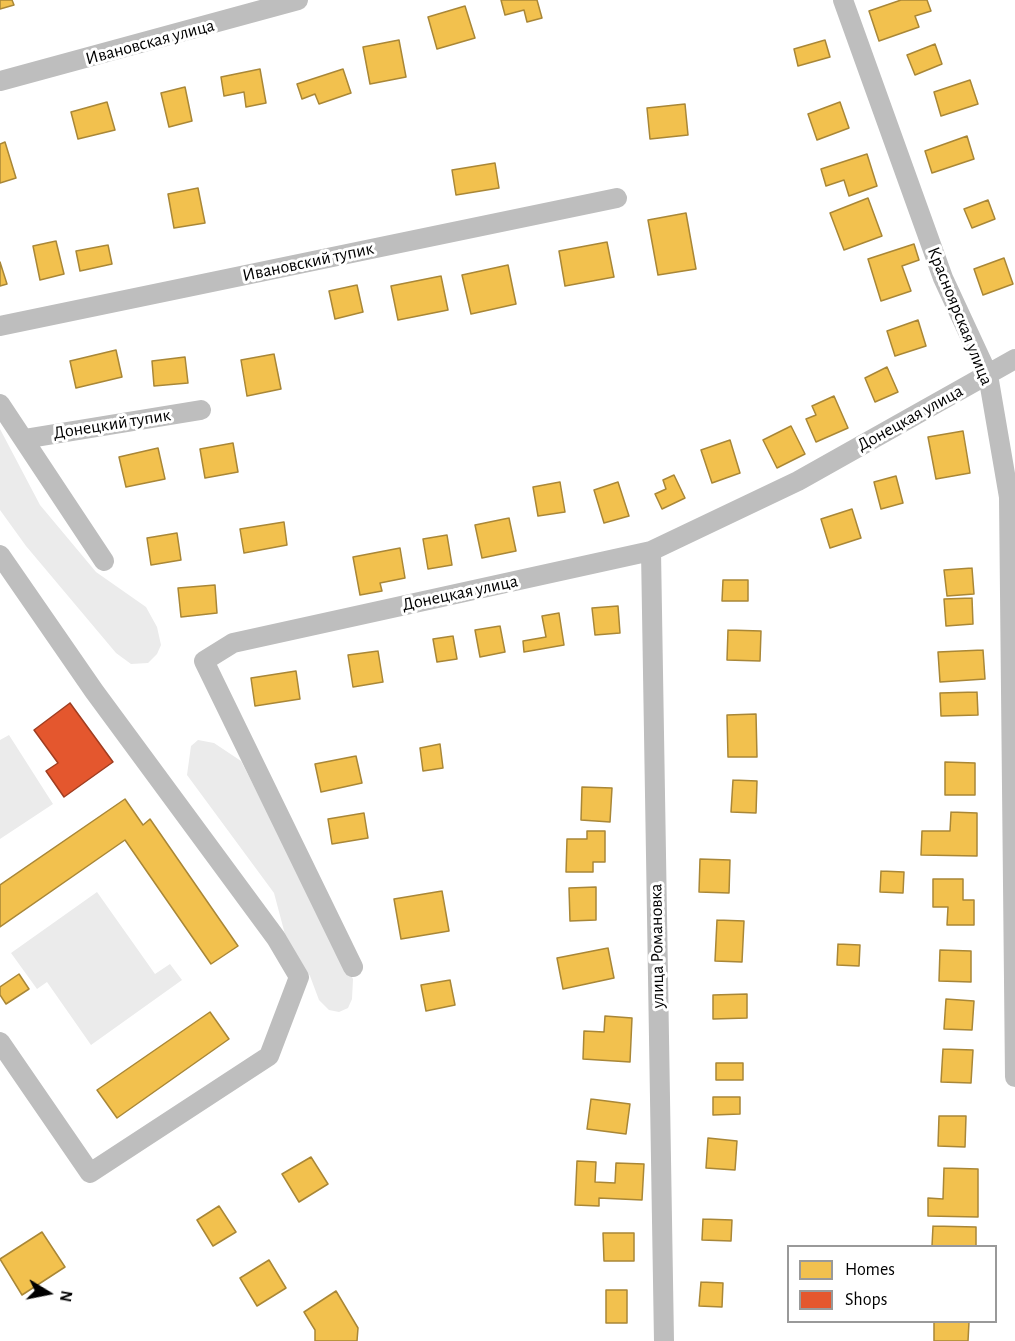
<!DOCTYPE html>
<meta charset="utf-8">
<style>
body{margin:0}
#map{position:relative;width:1015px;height:1341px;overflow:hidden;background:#fff;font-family:"Alegreya Sans",sans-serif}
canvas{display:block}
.legend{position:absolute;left:787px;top:1245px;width:210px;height:78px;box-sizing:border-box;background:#fff;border:2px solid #999;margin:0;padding:8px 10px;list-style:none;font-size:18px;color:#000}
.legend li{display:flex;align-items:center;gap:12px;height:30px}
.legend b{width:30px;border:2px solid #999}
.north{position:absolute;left:18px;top:1263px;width:60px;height:60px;-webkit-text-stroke:4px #fff;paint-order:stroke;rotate:100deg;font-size:16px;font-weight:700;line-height:24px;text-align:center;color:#000}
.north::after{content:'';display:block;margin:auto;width:21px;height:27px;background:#000;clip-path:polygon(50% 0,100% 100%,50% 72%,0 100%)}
</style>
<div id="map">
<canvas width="1015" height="1341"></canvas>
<ul class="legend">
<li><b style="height:16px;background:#f2c14e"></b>Homes</li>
<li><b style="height:16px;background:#e4572e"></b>Shops</li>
</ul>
<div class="north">N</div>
</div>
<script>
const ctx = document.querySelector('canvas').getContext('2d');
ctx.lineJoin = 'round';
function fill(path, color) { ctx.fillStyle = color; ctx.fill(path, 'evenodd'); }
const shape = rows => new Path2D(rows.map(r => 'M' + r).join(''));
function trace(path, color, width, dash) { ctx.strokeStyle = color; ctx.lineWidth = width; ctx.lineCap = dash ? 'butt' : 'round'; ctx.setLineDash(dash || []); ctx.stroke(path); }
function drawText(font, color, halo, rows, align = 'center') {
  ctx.font = font + ' "Alegreya Sans",sans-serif'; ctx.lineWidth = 6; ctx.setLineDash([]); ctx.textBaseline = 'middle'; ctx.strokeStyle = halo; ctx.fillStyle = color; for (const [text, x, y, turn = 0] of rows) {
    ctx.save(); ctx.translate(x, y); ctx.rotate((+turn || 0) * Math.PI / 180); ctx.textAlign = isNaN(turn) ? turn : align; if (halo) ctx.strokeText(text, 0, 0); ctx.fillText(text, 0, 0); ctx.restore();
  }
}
const green = shape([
 [0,429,40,505,96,572,146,607,157,627,161,645,157,654,148,663,131,664,116,653,26,546,0,510],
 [9,735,53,804,0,839,0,740],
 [198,740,214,743,241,761,353,979,352,999,348,1008,339,1012,329,1010,319,1000,310,976,286,938,274,893,187,775,191,746],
 [97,892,155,974,170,964,182,980,91,1045,47,982,37,989,11,953]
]);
const homes = shape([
 [0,0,12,0,14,5,0,9,0,0],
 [501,0,537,0,542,18,527,22,524,10,505,15,501,0],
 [901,0,927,0,931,11,915,16,919,27,879,41,869,11,901,0],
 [465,6,475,38,437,49,428,17,465,6],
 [399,40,406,77,370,84,363,47,399,40],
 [825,40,830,57,798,66,794,49,825,40],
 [935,44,942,64,915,75,907,55,935,44],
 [260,69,266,103,246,107,244,92,224,96,221,77,260,69],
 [343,69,351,93,319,104,315,94,302,99,297,84,343,69],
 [970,80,978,104,941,116,934,92,970,80],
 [185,87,192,121,169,127,161,93,185,87],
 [107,102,115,130,78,139,71,112,107,102],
 [840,102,849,128,817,140,808,114,840,102],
 [685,104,688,135,650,139,647,108,685,104],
 [967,136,974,159,932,173,925,151,967,136],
 [5,142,16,178,0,183,0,144,5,142],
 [867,154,877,186,849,196,844,180,826,186,821,169,867,154],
 [495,163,499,188,456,195,452,170,495,163],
 [198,188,205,223,174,228,168,194,198,188],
 [868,198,882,236,844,250,830,213,868,198],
 [988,200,995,219,972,228,964,209,988,200],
 [686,213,696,269,658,275,648,220,686,213],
 [56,241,64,274,40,280,33,246,56,241],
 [607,242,614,277,565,286,559,251,607,242],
 [914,244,919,260,902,266,911,291,881,301,868,259,914,244],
 [108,245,112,264,80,271,76,251,108,245],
 [1004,258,1013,284,983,295,974,269,1004,258],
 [0,262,7,284,0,286,0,262],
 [508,265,516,304,471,314,462,275,508,265],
 [441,276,448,310,398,320,391,286,441,276],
 [357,285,363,312,335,319,329,291,357,285],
 [918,320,926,346,895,356,887,331,918,320],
 [116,350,122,377,76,388,70,361,116,350],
 [274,354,281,389,247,396,241,360,274,354],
 [185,357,188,383,154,386,152,361,185,357],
 [887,367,898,392,875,402,865,378,887,367],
 [834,396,848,428,816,442,806,419,816,415,812,406,834,396],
 [791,426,805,454,777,468,763,440,791,426],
 [963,431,970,473,936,479,928,437,963,431],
 [730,440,740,473,712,483,701,450,730,440],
 [233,443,238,472,205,478,200,449,233,443],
 [158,448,165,479,126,487,119,457,158,448],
 [674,475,685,498,662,509,655,494,666,489,663,480,674,475],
 [896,476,903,503,881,509,874,482,896,476],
 [560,482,565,512,538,516,533,487,560,482],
 [618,482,629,516,604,523,594,490,618,482],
 [852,509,861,538,830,548,821,519,852,509],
 [509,518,516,551,482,558,475,525,509,518],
 [284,522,287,545,244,553,240,529,284,522],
 [177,533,181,560,151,565,147,538,177,533],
 [447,535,452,565,428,569,423,539,447,535],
 [400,548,405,578,380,583,382,591,360,595,353,557,400,548],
 [972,568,974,594,947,596,944,570,972,568],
 [723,580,748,580,748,601,722,601,723,580],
 [215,585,217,613,181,617,178,588,215,585],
 [972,598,973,624,946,626,944,599,972,598],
 [618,606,620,633,595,635,592,608,618,606],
 [559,613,564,645,524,652,523,641,546,637,542,616,559,613],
 [500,626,505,652,480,657,475,630,500,626],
 [728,630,761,631,760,661,727,660,728,630],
 [453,636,457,659,437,662,433,639,453,636],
 [983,650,985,679,940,682,938,652,983,650],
 [378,651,383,682,353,687,348,655,378,651],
 [296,671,300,699,255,706,251,678,296,671],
 [977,692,978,715,941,716,940,693,977,692],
 [756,714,757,757,728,757,727,715,756,714],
 [440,744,443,768,423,771,420,748,440,744],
 [356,756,362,783,321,792,315,764,356,756],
 [945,762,975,763,975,795,945,795,945,762],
 [733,780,757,781,756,813,731,812,733,780],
 [582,787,612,788,610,822,581,820,582,787],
 [125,799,143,825,150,819,238,946,211,964,125,840,0,927,0,885,125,799],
 [951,812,977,813,977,856,921,855,922,831,950,831,951,812],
 [364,813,368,838,332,844,328,819,364,813],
 [587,831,605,831,605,862,593,862,593,872,566,872,567,839,587,839,587,831],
 [700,859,730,860,729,893,699,892,700,859],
 [881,871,904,872,903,893,880,892,881,871],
 [933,879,963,879,963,900,974,900,974,925,947,925,948,907,933,907,933,879],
 [596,887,596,920,570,921,569,888,596,887],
 [442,891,449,931,401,939,394,899,442,891],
 [717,920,744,921,742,962,715,961,717,920],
 [838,944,860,945,859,966,837,965,838,944],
 [608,948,614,978,563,989,557,958,608,948],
 [940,950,971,951,971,982,939,981,940,950],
 [19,974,29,989,6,1004,0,995,0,987,19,974],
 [450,980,455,1005,426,1011,421,985,450,980],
 [747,994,747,1018,713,1019,713,995,747,994],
 [946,999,974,1001,972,1030,944,1029,946,999],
 [210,1012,229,1039,117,1118,97,1090,210,1012],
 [605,1016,632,1018,630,1062,583,1059,584,1031,604,1032,605,1016],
 [943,1049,973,1050,971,1083,941,1082,943,1049],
 [716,1063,743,1063,743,1080,716,1080,716,1063],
 [713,1097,740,1097,740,1114,713,1115,713,1097],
 [591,1099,630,1104,626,1134,587,1129,591,1099],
 [939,1116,966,1116,965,1147,938,1146,939,1116],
 [708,1138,737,1141,735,1170,706,1168,708,1138],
 [311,1157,328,1184,299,1202,282,1174,311,1157],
 [577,1161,596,1162,595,1182,615,1183,616,1163,644,1164,642,1200,599,1198,599,1206,575,1205,577,1161],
 [944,1168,978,1169,978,1217,928,1216,928,1198,943,1199,944,1168],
 [219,1206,236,1232,213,1246,197,1220,219,1206],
 [703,1219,732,1220,731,1241,702,1240,703,1219],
 [933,1226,976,1227,976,1246,932,1246,933,1226],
 [42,1232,65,1267,22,1295,0,1259,42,1232],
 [603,1233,634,1233,634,1261,604,1261,603,1233],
 [269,1260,286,1288,257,1306,240,1278,269,1260],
 [701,1282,723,1283,722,1307,699,1306,701,1282],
 [606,1290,627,1290,627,1323,606,1323,606,1290],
 [336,1291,358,1328,357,1341,315,1341,315,1330,304,1312,336,1291],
 [934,1322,969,1322,968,1341,934,1341,934,1322]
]);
const shops = shape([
 [70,703,113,762,64,797,46,771,58,763,34,730,70,703]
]);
const street = shape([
 [843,0,943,278,988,375,1009,497,1015,1077],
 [0,81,298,0],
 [0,326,617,198],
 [0,404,104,561],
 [24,439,201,410],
 [651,551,664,1341],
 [0,555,94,691,276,938,299,977,269,1056,90,1173,0,1042],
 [353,967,204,661,233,643,651,551,798,481,1015,359]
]);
const streetNames = [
 ["Ивановская улица",150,42,-15],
 ["Ивановский тупик",308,262,-12],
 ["Красноярская улица",960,316,68],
 ["Донецкая улица",910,418,-29],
 ["Донецкий тупик",112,424,-9],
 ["Донецкая улица",460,593,-12],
 ["улица Романовка",657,946,-91]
];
fill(green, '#ebebeb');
fill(homes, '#f2c14e');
trace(homes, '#a98737', 1.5);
fill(shops, '#e4572e');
trace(shops, '#a03d20', 1.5);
trace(street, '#bebebe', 20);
drawText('18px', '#000', '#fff', streetNames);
</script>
